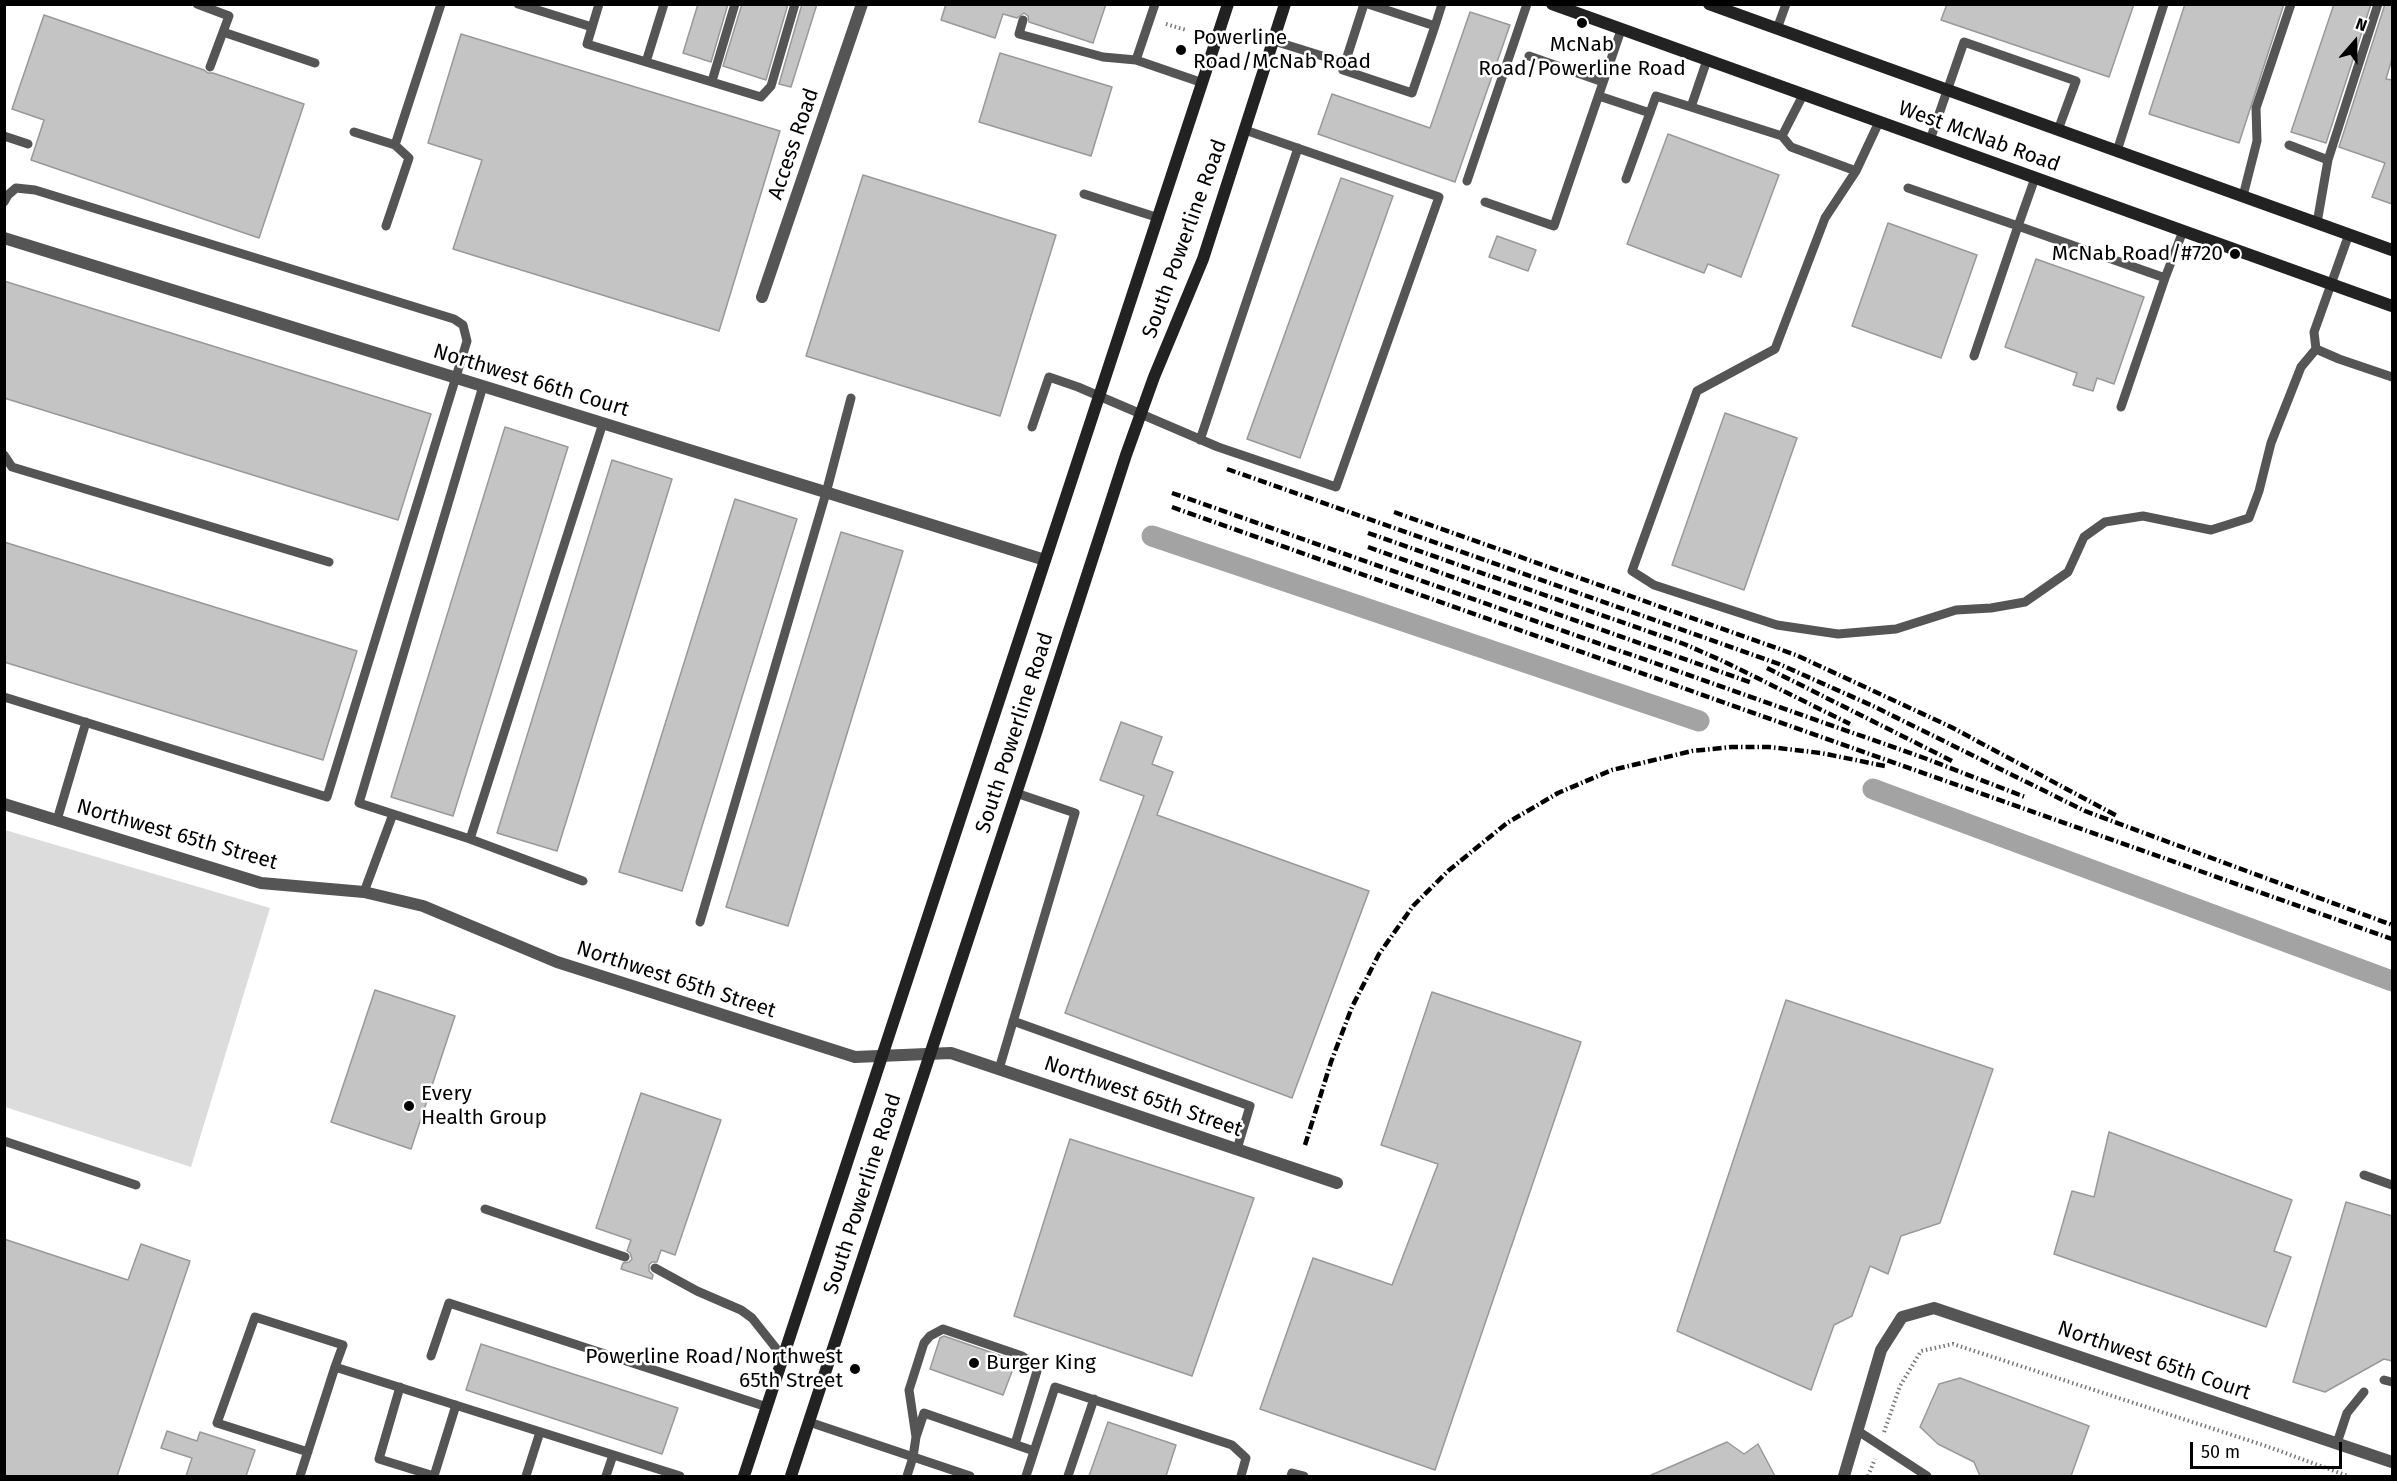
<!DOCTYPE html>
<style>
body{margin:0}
#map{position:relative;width:2397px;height:1481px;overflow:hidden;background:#fff;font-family:"Fira Sans",sans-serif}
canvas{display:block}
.frame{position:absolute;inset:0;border:6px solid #000;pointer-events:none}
.north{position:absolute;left:2325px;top:12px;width:60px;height:60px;-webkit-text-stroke:4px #fff;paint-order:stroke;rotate:20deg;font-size:16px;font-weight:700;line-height:24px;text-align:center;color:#000}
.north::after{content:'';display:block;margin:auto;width:21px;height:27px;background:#000;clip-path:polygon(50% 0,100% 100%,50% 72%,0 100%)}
.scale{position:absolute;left:2190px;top:1442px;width:152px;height:27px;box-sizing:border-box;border:3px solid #000;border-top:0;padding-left:8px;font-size:18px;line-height:21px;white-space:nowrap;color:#000;-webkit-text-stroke:4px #fff;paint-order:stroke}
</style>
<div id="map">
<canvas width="2397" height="1481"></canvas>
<div class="frame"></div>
<div class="north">N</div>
<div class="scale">50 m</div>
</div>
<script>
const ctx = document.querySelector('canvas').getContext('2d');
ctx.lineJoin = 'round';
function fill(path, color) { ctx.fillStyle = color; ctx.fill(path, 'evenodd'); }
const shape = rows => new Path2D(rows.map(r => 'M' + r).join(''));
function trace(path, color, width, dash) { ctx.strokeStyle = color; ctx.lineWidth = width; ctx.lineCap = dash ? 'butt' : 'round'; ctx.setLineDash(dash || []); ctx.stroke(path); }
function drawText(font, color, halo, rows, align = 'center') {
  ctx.font = font + ' "Fira Sans",sans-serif'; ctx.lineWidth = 5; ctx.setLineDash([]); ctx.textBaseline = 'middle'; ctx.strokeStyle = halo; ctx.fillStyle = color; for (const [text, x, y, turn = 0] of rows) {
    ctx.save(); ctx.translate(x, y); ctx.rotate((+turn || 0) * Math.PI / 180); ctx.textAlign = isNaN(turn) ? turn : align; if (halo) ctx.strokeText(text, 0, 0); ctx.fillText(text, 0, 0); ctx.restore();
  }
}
const green = shape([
 [5,830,270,908,191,1167,5,1107]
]);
const canal = shape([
 [1152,536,1699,721],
 [1873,789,2392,981]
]);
const building = shape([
 [698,4,728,4,711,62,683,53,698,4],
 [742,4,788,4,766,80,723,66,742,4],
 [802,4,817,4,791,87,779,84,802,4],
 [946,4,1106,4,1093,43,1029,22,1028,16,1024,13,1017,18,1003,14,995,38,941,20,946,4],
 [1947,4,1989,5,2134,4,2109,77,1941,20,1947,4],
 [2185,4,2284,4,2239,143,2149,114,2185,4],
 [2334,4,2371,4,2326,143,2291,132,2334,4],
 [2385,4,2392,4,2392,59,2386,79,2392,80,2392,204,2372,197,2385,163,2339,147,2385,4],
 [1470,12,1510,25,1455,182,1318,134,1332,94,1430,128,1470,12],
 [44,15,204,70,208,73,213,73,304,104,259,238,31,160,44,120,12,109,44,15],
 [461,34,780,131,719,331,453,249,482,160,428,143,461,34],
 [1000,53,1112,87,1091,156,979,122,1000,53],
 [1668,134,1779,175,1741,277,1708,264,1704,273,1627,244,1668,134],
 [863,175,1056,235,1000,416,806,356,863,175],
 [1341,178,1393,196,1300,458,1247,439,1341,178],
 [1888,223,1977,255,1941,358,1852,326,1888,223],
 [1497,236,1536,250,1528,271,1489,257,1497,236],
 [2036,259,2144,297,2114,384,2097,378,2093,391,2073,385,2077,373,2005,347,2036,259],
 [4,281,431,414,398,520,4,398,4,281],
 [1725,413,1797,438,1744,590,1672,565,1725,413],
 [505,427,568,447,453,816,391,797,505,427],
 [612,460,672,479,557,851,497,833,612,460],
 [735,499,797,519,682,891,619,872,735,499],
 [841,532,903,551,788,926,726,907,841,532],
 [4,542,357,651,323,760,4,662,4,542],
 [1121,722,1162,737,1152,764,1173,772,1157,815,1369,891,1292,1098,1065,1013,1144,796,1100,780,1121,722],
 [375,990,455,1016,411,1149,331,1122,375,990],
 [1432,992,1581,1042,1435,1470,1260,1409,1313,1258,1392,1285,1438,1164,1381,1145,1432,992],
 [1786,1000,1993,1069,1940,1223,1901,1236,1888,1274,1870,1266,1852,1316,1834,1325,1811,1390,1677,1331,1786,1000],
 [641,1093,721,1120,675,1255,661,1250,657,1262,652,1262,649,1265,649,1271,653,1275,652,1279,621,1269,623,1263,629,1262,632,1259,630,1253,627,1251,631,1240,596,1228,641,1093],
 [2109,1132,2292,1200,2274,1251,2291,1257,2266,1327,2054,1254,2072,1191,2094,1197,2109,1132],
 [1070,1139,1254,1198,1192,1376,1014,1316,1070,1139],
 [2346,1202,2392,1216,2392,1361,2384,1359,2325,1392,2293,1382,2346,1202],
 [4,1239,128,1280,141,1244,190,1261,117,1476,4,1476,4,1239],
 [944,1336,1016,1361,1003,1395,930,1369,940,1338,944,1336],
 [481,1344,678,1408,662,1454,466,1390,481,1344],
 [1960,1378,2089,1426,2071,1476,1980,1476,1974,1462,1938,1444,1920,1427,1939,1384,1960,1378],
 [1108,1422,1176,1445,1166,1476,1089,1476,1108,1422],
 [167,1431,197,1441,200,1432,255,1450,246,1476,186,1476,192,1458,161,1448,167,1431],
 [1727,1442,1744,1454,1758,1444,1775,1476,1649,1476,1727,1442]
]);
const path = shape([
 [1166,24,1186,30],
 [1884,1432,1900,1386,1921,1351,1953,1344,2266,1446,2348,1476],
 [1868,1476,1875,1459]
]);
const lane = shape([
 [197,4,229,16,210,67],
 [518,4,592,27],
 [599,4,587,44,761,97,771,86,795,4],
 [1368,4,1435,26,1442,4],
 [1023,20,1019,34,1103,57,1136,60,1203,83],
 [1777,29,1786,4],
 [223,32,315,63],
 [1274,41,1345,63,1364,4],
 [1529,56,1603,82],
 [1136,60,1155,4],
 [646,62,664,4],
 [1345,63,1343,70,1412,93,1435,26],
 [712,81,735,4],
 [1599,96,1650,113],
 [1691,107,1782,136,1803,95],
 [1879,122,1856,171,1825,218,1775,349,1697,391,1632,571,1654,585,1777,625,1838,634,1896,629,1956,610,1991,608,2025,602,2068,572,2084,537,2105,522,2143,516,2211,530,2249,518,2259,491,2271,443,2301,367,2316,349],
 [354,132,395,145],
 [4,136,28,144],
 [1782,136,1791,147,1856,171],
 [1930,140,1964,42,2076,81,2058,130],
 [2289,145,2328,160],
 [2117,151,2164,4],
 [1626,179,1656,96,1691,107,1707,60],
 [1467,181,1527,4],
 [1908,188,2018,226,2035,178],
 [1084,194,1159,218],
 [2243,196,2257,141,2256,108,2291,4],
 [4,202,8,195,16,188,35,190,454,319,463,325,467,341,327,797,4,697],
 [1485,202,1554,226,1621,30],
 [2317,223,2328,160,2378,4],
 [386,226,409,158,395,145,441,4],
 [2349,234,2314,332,2316,349,2339,359,2392,377],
 [1974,356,2018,226,2165,278,2183,231],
 [483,386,359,803,470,839,603,423],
 [2121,407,2165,278],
 [1032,427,1049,377,1078,387,1218,447,1336,487,1439,197,1245,130],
 [1200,440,1298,148],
 [4,455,12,467,329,562],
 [57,820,86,722],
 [470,839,583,881],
 [364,892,393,814],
 [700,922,826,493,851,398],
 [1013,1021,1250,1106,1237,1149],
 [999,1069,1075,813,1016,793],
 [4,1141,136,1185],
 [2364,1175,2392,1185],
 [485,1209,625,1257],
 [655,1268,697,1291,741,1310,752,1318,783,1357],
 [431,1356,449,1303,767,1407],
 [2384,1380,2392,1382],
 [400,1387,379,1459,434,1476],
 [809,1422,970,1476],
 [1858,1431,1927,1476],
 [916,1437,909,1390,924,1343,930,1336,943,1329,1022,1356,1034,1364,1037,1371,1015,1444],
 [2337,1443,2347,1413,2364,1392],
 [308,1452,217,1423,255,1317,343,1345,335,1367,680,1476],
 [300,1476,335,1367],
 [434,1476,456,1405],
 [526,1476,540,1432],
 [606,1476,613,1455],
 [907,1476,913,1457,916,1437,924,1413,1034,1451],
 [1026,1476,1055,1387,1232,1445,1246,1458,1241,1476],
 [1068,1476,1094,1399],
 [1291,1476,1292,1473,1304,1476]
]);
const street = shape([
 [4,238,1045,560],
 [762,297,862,4],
 [4,804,261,883,364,892,423,906,557,962,855,1057,951,1053,1337,1183],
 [1844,1476,1881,1350,1902,1317,1934,1308,2392,1462]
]);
const secondary = shape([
 [1552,4,2392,306],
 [1709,4,2392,250],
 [744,1476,1228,4],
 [791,1476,1034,739,1126,455,1154,377,1203,259,1285,4]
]);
const rail = shape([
 [1227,469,1779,664,1873,706,2085,811,2392,925],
 [1172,493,1927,759,2025,797],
 [1172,507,2392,939],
 [1394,512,1796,655,1951,727,2117,816],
 [1368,533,1684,644,1723,661,1850,724],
 [1368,547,1752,683],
 [1767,668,1952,761],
 [1305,1145,1331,1062,1352,1007,1379,954,1413,906,1448,871,1507,823,1558,793,1612,770,1692,751,1732,747,1769,747,1821,753,1885,766]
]);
const markers = [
 [1582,23,6,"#000"],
 [1181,50,6,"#000"],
 [2235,254,6,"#000"],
 [409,1106,6,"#000"],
 [974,1363,6,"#000"],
 [855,1369,6,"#000"]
];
const poiNames = [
 ["Powerline",1193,38],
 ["Road/McNab Road",1193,62],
 ["McNab",1582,45,"center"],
 ["Road/Powerline Road",1582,69,"center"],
 ["McNab Road/#720",2223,254,"right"],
 ["Every",421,1094],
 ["Health Group",421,1118],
 ["Powerline Road/Northwest",843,1357,"right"],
 ["65th Street",843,1381,"right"],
 ["Burger King",986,1363]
];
const streetNames = [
 ["West McNab Road",1979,137,20],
 ["Access Road",794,144,-71],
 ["South Powerline Road",1185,239,-70],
 ["Northwest 66th Court",531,381,17],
 ["South Powerline Road",1015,733,-72],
 ["Northwest 65th Street",177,835,16],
 ["Northwest 65th Street",676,980,18],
 ["Northwest 65th Street",1143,1097,19],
 ["South Powerline Road",863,1194,-72],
 ["Northwest 65th Court",2154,1361,19]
];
fill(green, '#dcdcdc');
trace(canal, '#a3a3a3', 21);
fill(building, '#c4c4c4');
trace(building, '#999', 1.5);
trace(path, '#777', 4, [1.5, 3]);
trace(lane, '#555', 9);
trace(street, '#555', 12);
trace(secondary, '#222', 12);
trace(rail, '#000', 4.5, [9, 3, 1.5, 3]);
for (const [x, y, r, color] of markers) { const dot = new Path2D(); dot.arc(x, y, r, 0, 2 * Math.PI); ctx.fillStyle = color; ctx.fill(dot); trace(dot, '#fff', 2); }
drawText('21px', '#000', '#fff', poiNames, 'left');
drawText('21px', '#000', '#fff', streetNames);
</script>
